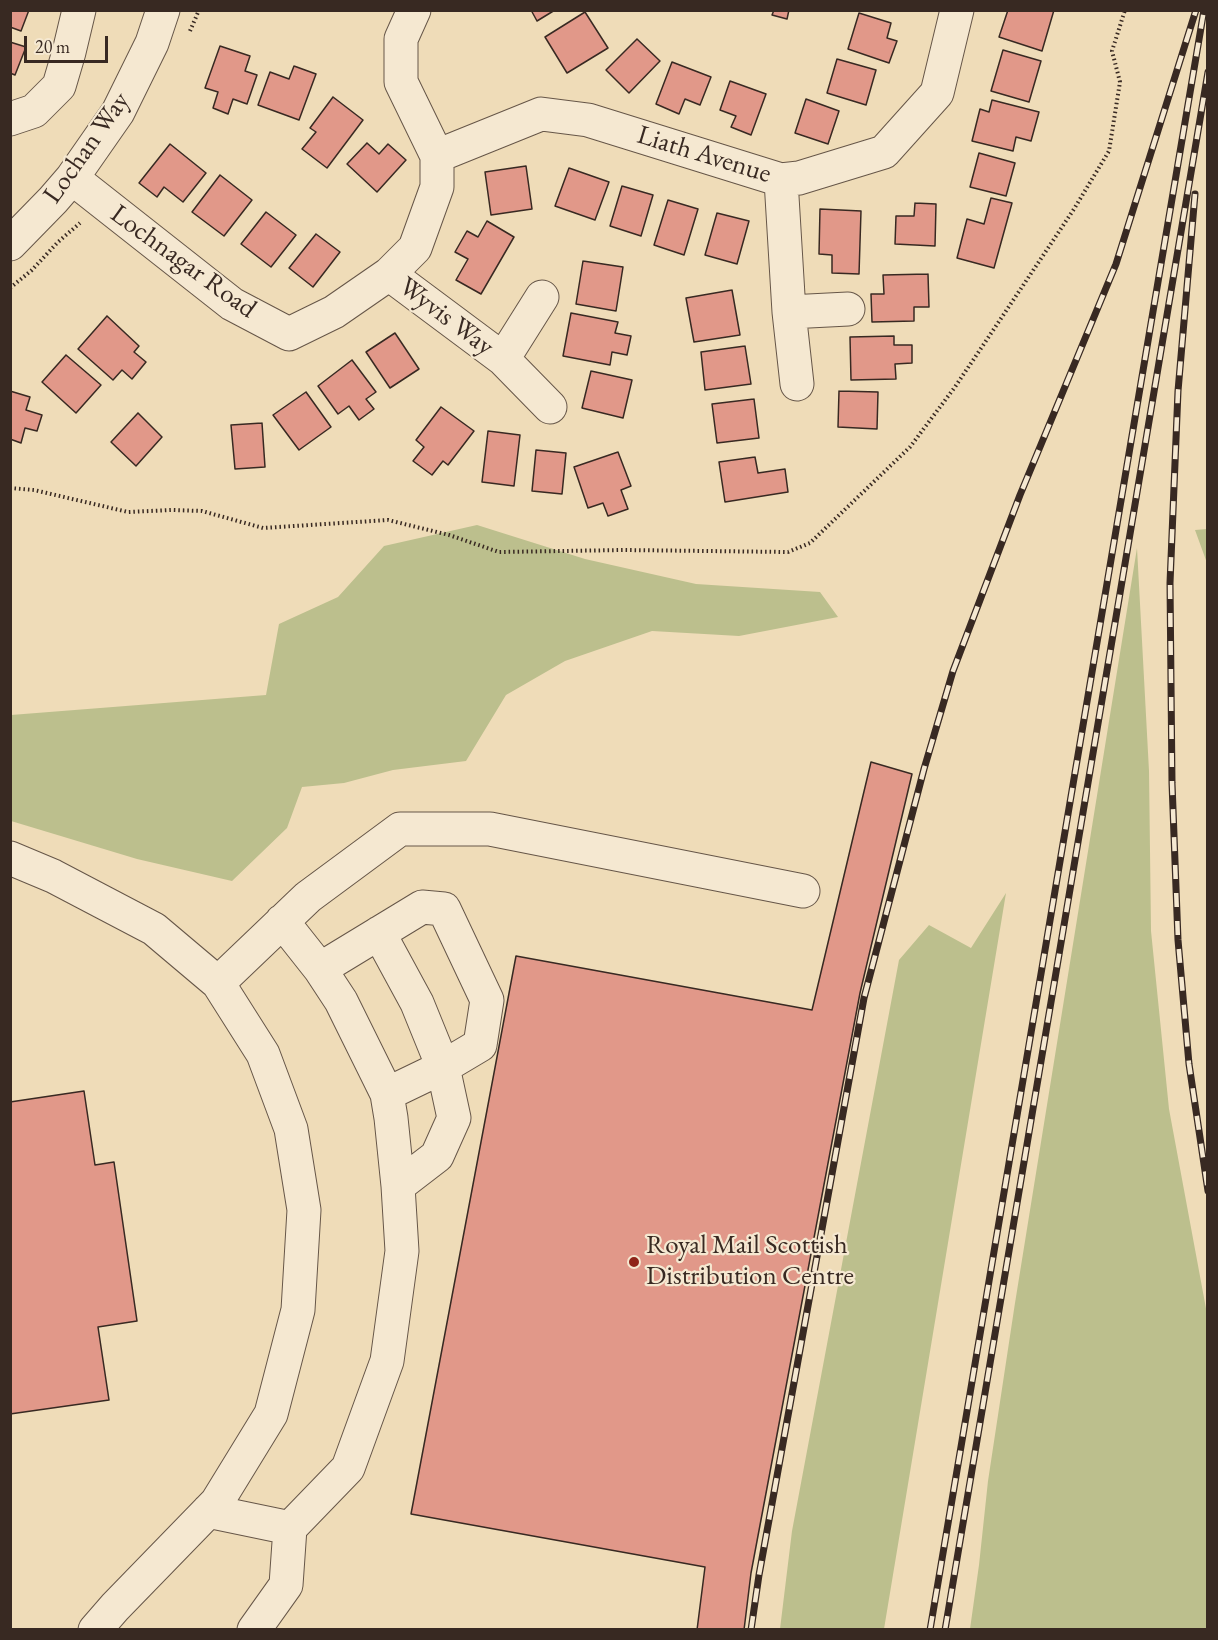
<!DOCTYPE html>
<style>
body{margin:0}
#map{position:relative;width:1218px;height:1640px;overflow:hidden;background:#efdcb8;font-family:"EB Garamond",serif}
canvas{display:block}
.frame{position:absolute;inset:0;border:12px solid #382922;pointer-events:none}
.scale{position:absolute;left:24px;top:36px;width:84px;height:27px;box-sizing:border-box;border:3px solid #382922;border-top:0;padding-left:8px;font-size:18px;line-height:21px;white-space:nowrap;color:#382922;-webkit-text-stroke:4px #f5e8d1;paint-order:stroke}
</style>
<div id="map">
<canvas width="1218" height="1640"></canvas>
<div class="frame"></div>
<div class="scale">20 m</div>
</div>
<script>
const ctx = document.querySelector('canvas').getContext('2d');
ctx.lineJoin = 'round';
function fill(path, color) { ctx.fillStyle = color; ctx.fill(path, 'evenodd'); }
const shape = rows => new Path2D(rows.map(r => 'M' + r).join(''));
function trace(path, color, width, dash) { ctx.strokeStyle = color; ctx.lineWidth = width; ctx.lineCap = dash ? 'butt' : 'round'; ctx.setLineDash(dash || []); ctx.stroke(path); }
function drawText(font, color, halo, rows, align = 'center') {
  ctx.font = font + ' "EB Garamond",serif'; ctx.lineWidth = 4.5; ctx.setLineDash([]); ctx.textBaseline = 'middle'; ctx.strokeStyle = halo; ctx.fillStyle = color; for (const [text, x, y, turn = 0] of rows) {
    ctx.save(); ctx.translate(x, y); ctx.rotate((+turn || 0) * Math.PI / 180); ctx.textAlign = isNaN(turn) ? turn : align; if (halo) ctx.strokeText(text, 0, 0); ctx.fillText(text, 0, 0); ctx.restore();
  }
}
const green = shape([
 [477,525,585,559,696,584,820,592,838,617,739,636,652,631,565,661,506,695,466,761,393,770,344,783,302,787,287,828,232,881,137,859,11,821,11,715,266,695,279,624,338,597,384,546],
 [1207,529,1208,529,1207,563,1195,530],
 [1137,548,1149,771,1151,931,1169,1109,1207,1314,1207,1629,970,1629,979,1565,988,1481,1015,1303],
 [1006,893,884,1629,780,1629,792,1531,899,960,929,925,971,948]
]);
const building = shape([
 [10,10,29,10,21,31,10,27,10,10],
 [531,10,555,10,537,21,531,10],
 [774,10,789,10,787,19,772,15,774,10],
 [1008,10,1054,10,1042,51,999,37,1008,10],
 [585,12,608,48,567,73,545,37,585,12],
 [859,13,891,23,887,38,897,41,889,63,848,49,859,13],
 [637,39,660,61,629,93,606,70,637,39],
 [10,42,26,47,15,75,10,73,10,42],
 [220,46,250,56,245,71,257,75,247,104,233,99,228,114,213,108,218,92,205,88,220,46],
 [1003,50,1041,61,1029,102,991,91,1003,50],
 [837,59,876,70,866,105,827,93,837,59],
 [672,62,711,77,700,105,685,99,679,114,656,104,672,62],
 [294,66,316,74,299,120,258,105,270,72,289,79,294,66],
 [730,81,766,94,751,135,731,127,736,116,720,110,730,81],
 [333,97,363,120,327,168,302,149,316,132,310,128,333,97],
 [806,99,839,111,828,144,795,133,806,99],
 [992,100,1039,112,1031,141,1016,137,1013,151,972,141,980,109,989,112,992,100],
 [367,143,379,154,388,144,406,160,377,192,347,164,367,143],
 [170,144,206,173,183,202,164,187,157,197,139,183,170,144],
 [979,153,1015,163,1006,196,970,187,979,153],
 [526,166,532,209,491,215,485,172,526,166],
 [569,168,609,182,595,220,555,206,569,168],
 [220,175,252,200,224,236,192,212,220,175],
 [622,186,653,195,641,236,610,226,622,186],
 [991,198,1012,203,994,268,957,258,967,219,984,224,991,198],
 [668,200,698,209,684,255,654,245,668,200],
 [915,203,936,204,935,246,895,244,896,216,914,216,915,203],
 [820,209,861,211,859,274,832,273,832,255,819,254,820,209],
 [266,212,296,235,271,267,241,244,266,212],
 [717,213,749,221,737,264,705,255,717,213],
 [487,221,514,237,481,294,456,280,468,259,455,252,467,231,478,237,487,221],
 [316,234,340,252,313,287,289,268,316,234],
 [583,261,623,267,616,311,576,304,583,261],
 [928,274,929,307,914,307,914,321,872,322,871,294,884,294,883,275,928,274],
 [732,290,740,335,694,342,686,298,732,290],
 [571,313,618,322,615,333,631,336,627,355,612,352,610,365,563,356,571,313],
 [107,316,139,346,134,352,146,362,132,379,122,370,113,380,78,349,107,316],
 [395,333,419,369,390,388,366,352,395,333],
 [894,336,894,345,912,345,912,363,895,364,896,379,851,380,850,337,894,336],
 [745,346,751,384,705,390,701,352,745,346],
 [66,355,101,385,76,413,42,382,66,355],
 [352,360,376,392,366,399,374,409,359,420,349,406,338,414,318,386,352,360],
 [591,371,632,380,623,418,582,408,591,371],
 [10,391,30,397,26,410,42,415,37,431,25,428,21,443,10,439,10,391],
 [839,391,878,392,877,429,838,427,839,391],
 [306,392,331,427,299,450,273,415,306,392],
 [754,399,759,438,717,443,712,404,754,399],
 [441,407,474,431,448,465,443,461,432,475,413,461,424,447,416,440,441,407],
 [138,413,162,437,136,466,111,442,138,413],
 [262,423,265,467,235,469,231,425,262,423],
 [488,431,520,435,514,486,482,482,488,431],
 [536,450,566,453,562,494,532,491,536,450],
 [618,452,631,486,621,490,628,509,608,516,603,503,588,508,574,467,618,452],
 [755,457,758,473,785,469,788,492,725,502,719,462,755,457],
 [871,762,912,774,860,993,751,1573,744,1630,697,1630,705,1567,411,1514,516,956,812,1010,871,762],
 [84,1091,95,1165,114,1162,137,1321,98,1327,109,1400,10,1414,10,1102,84,1091]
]);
const path = shape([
 [190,31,199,10],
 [10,288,32,270,58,242,80,223],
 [10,488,34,490,128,512,172,510,202,511,263,528,388,520,449,535,499,552,624,550,788,552,810,543,910,447,955,387,1004,314,1074,209,1109,151,1120,82,1112,51,1125,10]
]);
const minor = shape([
 [10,119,34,111,59,86,69,52,79,10],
 [437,156,541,114,588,120,781,180,799,178,884,152,937,93,957,10],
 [72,178,232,304,289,334,334,312,389,274,415,248,437,187,437,156,401,82,401,39,414,10],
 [781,180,789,312,797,384],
 [10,244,53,200,72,178,118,112,152,43,163,10],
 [389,274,503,359,550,407],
 [789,312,848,309],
 [503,359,542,297],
 [10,858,53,876,154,929,218,983,263,1054,291,1129,304,1210,298,1310,271,1414,217,1502,115,1607,95,1630],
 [379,933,417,1003,443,1067,387,1094],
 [320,969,422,907,444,909,487,1000,480,1045,443,1067,454,1118,437,1156,398,1186],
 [218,983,308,897,400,829,490,829,803,891],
 [208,1511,290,1528,348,1468,387,1361,402,1251,398,1186,391,1118,387,1094,341,1001,320,969,282,921],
 [254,1630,286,1585,290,1528]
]);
const rail = shape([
 [1195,194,1178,391,1170,583,1172,783,1178,940,1189,1064,1208,1191],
 [751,1630,759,1575,864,998,924,769,953,671,1020,495,1116,264,1196,10],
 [930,1630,1204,10],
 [945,1630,1208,72]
]);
const markers = [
 [634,1262,6,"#8f2418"]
];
const streetNames = [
 ["Lochan Way",87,148,-55],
 ["Liath Avenue",704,155,17],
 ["Lochnagar Road",183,262,36],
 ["Wyvis Way",446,317,37]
];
const poiNames = [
 ["Royal Mail Scottish",646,1246],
 ["Distribution Centre",646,1277]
];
fill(green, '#bcbf8d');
fill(building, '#e19889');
trace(building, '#382922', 1.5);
trace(minor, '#665648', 35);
trace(path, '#382922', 4, [1.5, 3]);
trace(minor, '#f5e8d1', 33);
trace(rail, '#382922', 7);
trace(rail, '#f5e8d1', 4.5, [14]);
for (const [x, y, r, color] of markers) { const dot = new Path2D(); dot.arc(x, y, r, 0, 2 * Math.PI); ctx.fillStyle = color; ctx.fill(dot); trace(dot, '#f5e8d1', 2); }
drawText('27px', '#382922', '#f5e8d1', streetNames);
drawText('27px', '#382922', '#f5e8d1', poiNames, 'left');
</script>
